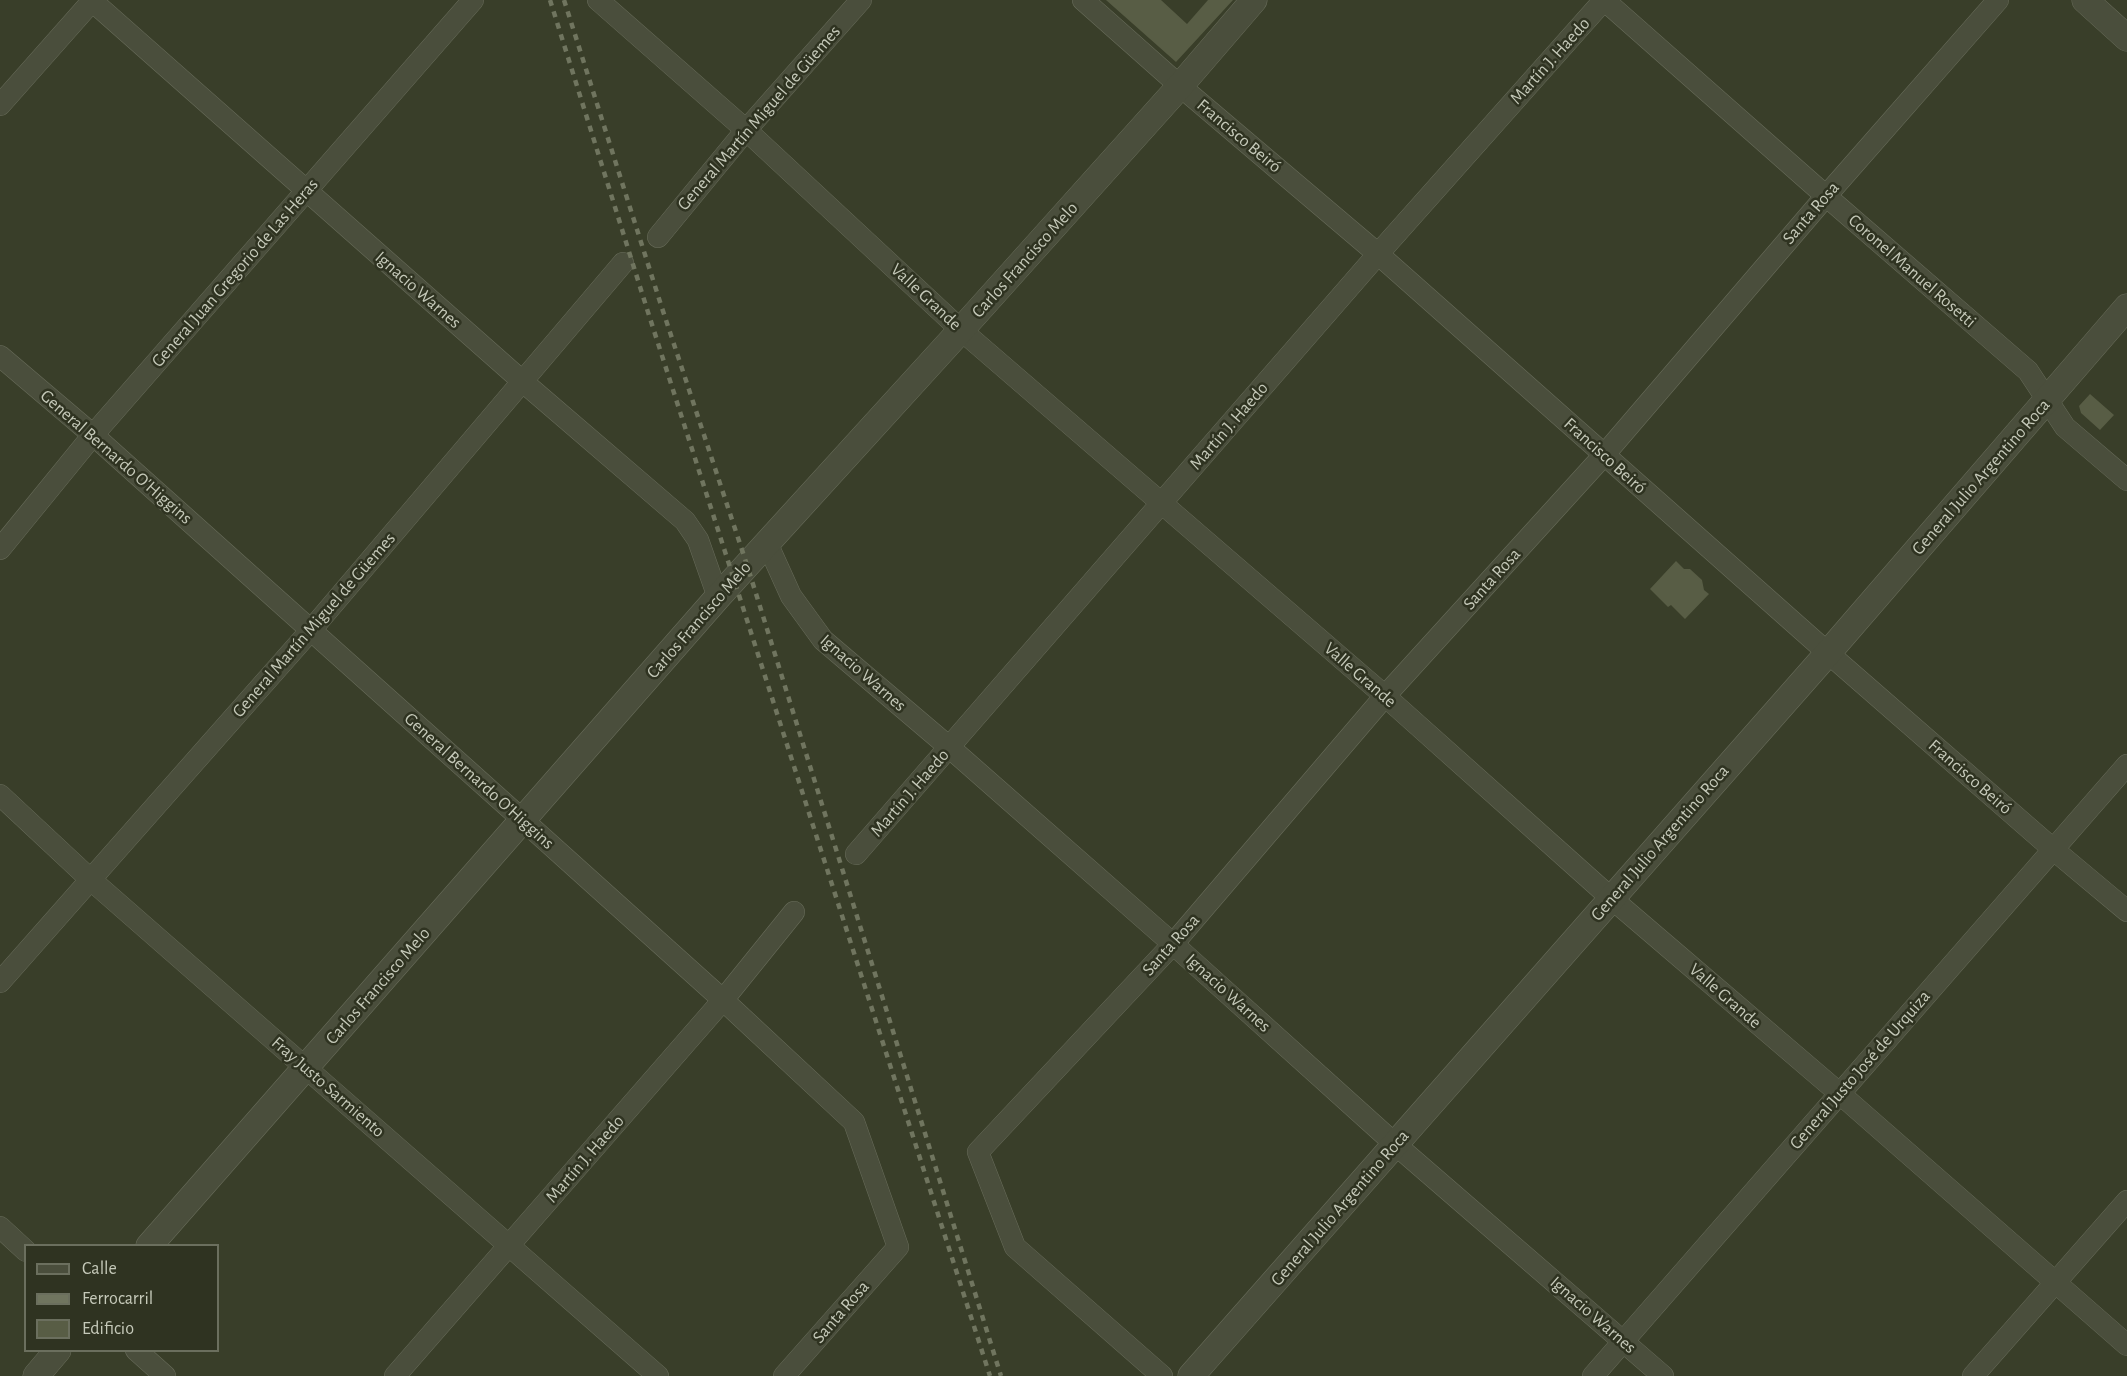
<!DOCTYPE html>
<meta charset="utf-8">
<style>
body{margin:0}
#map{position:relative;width:2127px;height:1376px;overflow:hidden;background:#393e29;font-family:"Alegreya Sans",sans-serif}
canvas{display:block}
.legend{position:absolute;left:24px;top:1244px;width:195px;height:108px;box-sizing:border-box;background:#2f3321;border:2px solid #6b6f5e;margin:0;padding:8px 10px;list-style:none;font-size:18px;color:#c5c9b9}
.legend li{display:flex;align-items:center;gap:12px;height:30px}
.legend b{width:30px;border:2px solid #6b6f5e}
</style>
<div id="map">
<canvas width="2127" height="1376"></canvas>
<ul class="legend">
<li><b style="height:8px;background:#4a4e3c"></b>Calle</li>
<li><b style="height:8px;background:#70755f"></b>Ferrocarril</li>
<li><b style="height:16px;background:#585d45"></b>Edificio</li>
</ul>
</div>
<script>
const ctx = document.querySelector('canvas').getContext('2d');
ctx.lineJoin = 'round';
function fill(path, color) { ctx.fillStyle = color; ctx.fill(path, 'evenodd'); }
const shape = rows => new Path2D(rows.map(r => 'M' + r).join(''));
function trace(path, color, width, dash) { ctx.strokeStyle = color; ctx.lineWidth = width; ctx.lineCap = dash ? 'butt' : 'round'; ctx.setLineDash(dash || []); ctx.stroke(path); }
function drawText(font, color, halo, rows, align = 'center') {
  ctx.font = font + ' "Alegreya Sans",sans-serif'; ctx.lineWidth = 5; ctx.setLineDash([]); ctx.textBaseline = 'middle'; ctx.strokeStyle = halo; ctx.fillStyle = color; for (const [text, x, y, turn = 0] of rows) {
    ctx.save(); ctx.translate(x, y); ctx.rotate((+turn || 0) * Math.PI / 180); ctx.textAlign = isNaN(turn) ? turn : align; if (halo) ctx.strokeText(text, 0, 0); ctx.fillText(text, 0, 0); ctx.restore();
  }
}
const building = shape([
 [1106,0,1161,0,1187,24,1208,0,1233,0,1176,62],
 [2090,394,2114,415,2100,430,2081,413,2079,406],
 [1676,561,1684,569,1690,569,1702,580,1704,590,1709,594,1685,619,1671,605,1668,607,1650,589]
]);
const minor = shape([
 [91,0,522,381,685,521,698,540,718,597],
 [598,0,746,130,961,330,1385,696,1611,898,1839,1093,2127,1345],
 [1083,0,1180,86,1378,254,1828,653,2054,850,2127,911],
 [1604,0,1826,196,2028,371,2065,427,2127,480],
 [0,105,93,0],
 [658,237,746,130,861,0],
 [0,356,93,435,524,821,723,1000,854,1122,898,1247,784,1376],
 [767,543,791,596,823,640,949,747,1173,944,1396,1145,1663,1376],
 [0,549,93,435,473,0],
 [0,795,90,879,658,1376],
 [856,854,1378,254,1604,0],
 [0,982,311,630,623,263],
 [0,1227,26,1251],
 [136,1350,165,1376],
 [395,1376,723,1000,794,912],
 [1162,1376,1015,1247,978,1152,1173,944,1385,696,1604,455,1826,196,1998,0],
 [1593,1376,2127,765],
 [1973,1376,2127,1201]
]);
const tertiary = shape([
 [2085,0,2127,38],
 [149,1246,718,597,961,330,1180,86,1254,0],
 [36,1376,58,1350],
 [1191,1376,1828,653,2127,307]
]);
const rail = shape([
 [550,0,647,309,990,1376],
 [564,0,661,305,747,565,1001,1376]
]);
const streetNames = [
 ["Martín J. Haedo",1550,61,-48],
 ["General Martín Miguel de Güemes",759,118,-49],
 ["Francisco Beiró",1239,136,40],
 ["Santa Rosa",1811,213,-49],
 ["Carlos Francisco Melo",1025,260,-48],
 ["Coronel Manuel Rosetti",1912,271,41],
 ["General Juan Gregorio de Las Heras",235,273,-49],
 ["Ignacio Warnes",418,290,41],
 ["Valle Grande",926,297,43],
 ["Martín J. Haedo",1229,426,-49],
 ["Francisco Beiró",1605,456,42],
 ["General Bernardo O'Higgins",116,457,41],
 ["General Julio Argentino Roca",1981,477,-49],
 ["Santa Rosa",1492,579,-48],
 ["Carlos Francisco Melo",699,620,-49],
 ["General Martín Miguel de Güemes",314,625,-49],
 ["Ignacio Warnes",863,673,41],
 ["Valle Grande",1360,675,41],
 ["Francisco Beiró",1970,777,41],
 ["General Bernardo O'Higgins",479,781,42],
 ["Martín J. Haedo",910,793,-49],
 ["General Julio Argentino Roca",1660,843,-49],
 ["Santa Rosa",1171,945,-48],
 ["Carlos Francisco Melo",378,986,-49],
 ["Ignacio Warnes",1228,993,42],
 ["Valle Grande",1725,996,41],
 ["General Justo José de Urquiza",1860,1070,-49],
 ["Fray Justo Sarmiento",328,1087,41],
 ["Martín J. Haedo",585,1159,-49],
 ["General Julio Argentino Roca",1340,1208,-49],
 ["Santa Rosa",841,1312,-49],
 ["Ignacio Warnes",1593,1315,41]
];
fill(building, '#585d45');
trace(minor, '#686c5a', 22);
trace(tertiary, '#686c5a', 27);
trace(minor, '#4a4e3c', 21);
trace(tertiary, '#4a4e3c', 26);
trace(rail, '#70755f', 4.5, [6, 6]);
drawText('18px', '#c5c9b9', '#2f3321', streetNames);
</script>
